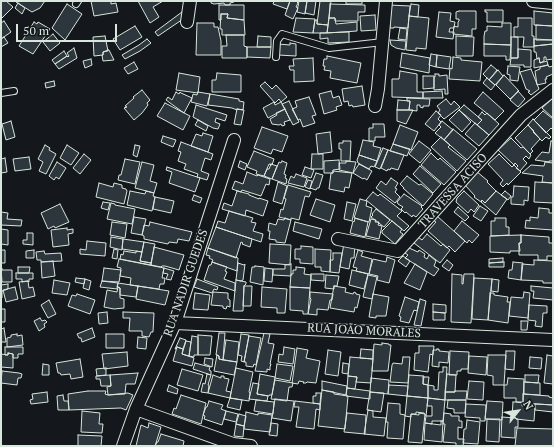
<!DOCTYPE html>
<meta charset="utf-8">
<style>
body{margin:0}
#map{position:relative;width:554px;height:447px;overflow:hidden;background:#14181c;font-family:"PT Serif",serif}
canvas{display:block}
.frame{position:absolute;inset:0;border:2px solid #d8e6dc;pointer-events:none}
.north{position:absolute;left:498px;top:391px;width:40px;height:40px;-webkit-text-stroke:3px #14181c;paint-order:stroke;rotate:60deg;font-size:11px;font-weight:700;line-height:16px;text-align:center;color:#d8e6dc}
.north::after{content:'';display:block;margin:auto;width:14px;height:18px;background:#d8e6dc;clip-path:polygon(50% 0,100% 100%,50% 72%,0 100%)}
.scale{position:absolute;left:16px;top:24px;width:101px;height:18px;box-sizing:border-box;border:2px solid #d8e6dc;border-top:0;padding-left:5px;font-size:12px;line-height:14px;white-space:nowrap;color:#d8e6dc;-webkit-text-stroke:3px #14181c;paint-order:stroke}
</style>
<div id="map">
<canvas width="554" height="447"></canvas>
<div class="frame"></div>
<div class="north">N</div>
<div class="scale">50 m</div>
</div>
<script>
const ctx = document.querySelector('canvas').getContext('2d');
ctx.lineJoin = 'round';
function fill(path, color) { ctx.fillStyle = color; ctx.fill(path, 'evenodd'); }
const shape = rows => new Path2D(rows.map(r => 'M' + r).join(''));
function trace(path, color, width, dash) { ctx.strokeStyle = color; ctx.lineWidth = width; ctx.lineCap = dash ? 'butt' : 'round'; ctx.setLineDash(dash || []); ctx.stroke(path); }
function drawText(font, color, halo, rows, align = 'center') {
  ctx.font = font + ' "PT Serif",serif'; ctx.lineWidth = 3; ctx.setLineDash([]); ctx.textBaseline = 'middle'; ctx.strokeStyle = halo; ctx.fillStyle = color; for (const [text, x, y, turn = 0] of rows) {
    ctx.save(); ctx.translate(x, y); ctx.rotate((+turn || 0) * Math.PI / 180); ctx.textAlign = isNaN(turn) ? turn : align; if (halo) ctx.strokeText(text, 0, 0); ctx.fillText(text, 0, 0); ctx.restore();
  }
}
const building = shape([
 [1,1,6,1,13,7,1,19,1,1],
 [17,1,45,1,40,8,32,12,16,2,17,1],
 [91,1,111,1,111,4,116,3,118,12,94,16,91,1],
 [138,1,163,1,153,7,159,17,150,23,138,1],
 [211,1,234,1,234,2,230,3,230,5,225,5,224,3,214,4,211,3,211,1],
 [274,1,290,1,287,9,273,4,274,1],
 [290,1,296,1,298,3,296,7,298,8,293,19,285,15,290,1],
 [299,1,307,1,305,14,297,12,299,1],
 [307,1,316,1,314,15,305,13,307,1],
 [320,1,331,1,328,25,317,24,320,1],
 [346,1,362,1,362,4,346,4,346,1],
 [18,3,25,8,22,14,15,8,18,3],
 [67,4,82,14,65,40,52,28,67,4],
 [330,4,365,5,365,12,358,12,358,21,335,21,335,18,329,18,330,4],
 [411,4,419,5,418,17,409,16,411,4],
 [219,5,244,5,244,20,227,18,228,14,221,14,221,20,219,20,219,5],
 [389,5,410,6,408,28,394,27,394,28,390,28,389,5],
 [485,10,503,10,503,22,487,22,487,12,485,12,485,10],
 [459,11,476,11,476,29,472,29,472,36,453,34,454,26,458,27,458,22,459,21,459,19,456,19,456,12,459,11],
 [534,11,553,13,553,26,534,25,534,11],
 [182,12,186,17,158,36,155,32,182,12],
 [439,12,451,13,450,21,455,22,454,28,450,28,449,32,454,32,453,39,436,37,439,12],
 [221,14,228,14,227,18,244,20,245,35,222,35,222,29,220,29,221,14],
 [375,15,376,30,361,31,360,16,375,15],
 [409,16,429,18,426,49,416,48,416,51,406,50,409,16],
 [296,18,315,19,313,33,293,32,296,18],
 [329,18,335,18,336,24,357,22,357,31,327,33,329,18],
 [518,18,532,18,532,36,534,36,534,47,523,47,524,37,514,37,514,27,518,27,518,18],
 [315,20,317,20,317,24,328,25,327,33,313,33,315,20],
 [4,21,11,32,1,39,1,23,4,21],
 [34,22,37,24,38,22,50,29,33,54,19,46,34,22],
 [197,23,214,23,214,27,218,27,221,41,221,55,196,55,197,23],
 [502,23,511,23,511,45,484,44,484,36,485,31,487,31,487,26,502,27,502,23],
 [536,25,553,26,553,40,536,40,536,25],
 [135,26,142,37,120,50,113,39,135,26],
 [400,28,407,29,406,40,398,39,400,28],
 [349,32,349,42,328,43,328,38,320,39,320,33,349,32],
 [53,34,60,43,50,51,43,42,53,34],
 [226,35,244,35,244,46,247,47,247,58,222,58,222,46,227,46,226,35],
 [105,36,108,51,103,52,103,55,94,56,93,37,105,36],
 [258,36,271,37,271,47,257,47,258,36],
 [456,36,474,37,473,56,456,56,456,36],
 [4,37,8,43,1,47,1,39,4,37],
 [511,37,518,37,518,58,511,58,511,37],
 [147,39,151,43,140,51,125,59,122,55,139,45,147,39],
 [534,39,553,40,553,44,534,46,534,39],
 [390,40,406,41,405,50,396,48,391,45,390,40],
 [290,43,296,44,296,56,278,55,278,44,290,45,290,43],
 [484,44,511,45,510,60,506,60,506,56,484,56,484,44],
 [553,44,553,59,546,60,546,57,544,57,544,61,540,63,539,58,537,59,536,52,534,52,534,46,553,44],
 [247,47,271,47,270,58,247,57,247,47],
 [74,48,77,58,59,69,55,64,67,56,68,57,69,56,67,53,74,48],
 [518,49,531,50,531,67,524,67,524,65,510,65,511,58,518,58,518,49],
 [108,50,109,50,114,60,103,61,102,55,103,55,103,52,108,50],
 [64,51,67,56,55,64,52,60,64,51],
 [402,53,430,58,429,73,400,67,402,53],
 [431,54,437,55,436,67,429,65,431,54],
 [437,55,451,57,449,69,436,67,437,55],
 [327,56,361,63,357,83,330,78,331,71,324,70,325,66,323,66,324,59,327,59,327,56],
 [453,57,461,58,461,60,482,62,480,81,449,79,450,68,452,69,453,57],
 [313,58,314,81,294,82,294,70,290,70,289,66,294,66,293,59,313,58],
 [539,58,540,63,547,61,548,65,534,68,534,60,539,58],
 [91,59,92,65,85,68,83,61,91,59],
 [134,62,138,69,128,74,124,68,134,62],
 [491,65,497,70,489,80,483,74,491,65],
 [548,65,549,67,553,66,553,74,546,77,547,79,545,79,546,83,537,85,535,71,540,69,540,67,548,65],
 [508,66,520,67,518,81,510,80,510,75,507,74,508,66],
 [531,69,539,89,531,95,528,92,530,91,526,89,520,72,531,69],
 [498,70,503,76,495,85,489,80,498,70],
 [400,71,417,74,417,92,423,92,423,98,392,97,392,79,399,79,400,71],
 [179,73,200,77,198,93,176,90,179,73],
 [217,73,241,75,241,92,212,92,212,80,216,80,217,73],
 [435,74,439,74,439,76,447,75,448,94,445,94,445,89,434,90,434,77,435,77,435,74],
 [504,75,519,91,510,99,496,85,504,75],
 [423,76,434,76,434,88,423,89,423,76],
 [487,78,495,85,491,90,483,83,487,78],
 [54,81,55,86,46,88,45,83,54,81],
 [265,82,272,89,276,85,287,97,281,102,279,99,275,103,260,86,265,82],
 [362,86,365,105,353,107,352,105,349,106,348,101,344,102,342,89,362,86],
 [142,90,150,100,147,103,148,105,142,113,134,120,124,108,127,107,125,106,134,98,133,97,142,90],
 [331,91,333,98,339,96,342,105,336,107,337,110,324,114,319,94,331,91],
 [442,91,443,98,423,98,423,92,442,91],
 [518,91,525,99,518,107,510,100,518,91],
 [176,92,179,94,180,92,181,93,192,98,184,113,166,100,168,97,172,100,176,92],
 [198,92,210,94,207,106,191,102,193,94,197,95,198,92],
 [483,92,504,111,495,120,474,103,483,92],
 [210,94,239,99,239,101,244,102,243,110,237,109,237,110,232,108,208,105,210,94],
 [309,97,316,115,312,116,315,123,303,127,300,119,298,120,292,109,297,107,295,101,309,97],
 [407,98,430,99,429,106,423,106,423,108,420,107,420,105,417,105,417,111,409,110,410,101,407,101,407,98],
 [553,98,553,118,542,108,553,98],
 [446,99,451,105,454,101,460,107,444,119,438,113,440,110,437,106,446,99],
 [398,100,410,101,409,110,397,110,398,100],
 [289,101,299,122,293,125,282,104,289,101],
 [274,102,275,105,281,102,285,109,268,118,263,108,274,102],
 [165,103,190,116,183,130,157,116,165,103],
 [196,105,227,115,225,121,216,118,215,122,220,124,218,129,213,128,193,117,196,105],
 [464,105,482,120,477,125,459,110,464,105],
 [237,109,244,110,241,125,234,124,237,109],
 [285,109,290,120,284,122,285,125,282,126,281,124,279,125,272,124,270,119,277,115,276,113,285,109],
 [397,110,413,110,406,124,397,121,397,110],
 [459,110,471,122,462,132,449,120,459,110],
 [436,111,441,115,438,119,441,122,434,131,425,124,436,111],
 [543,111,553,119,553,130,551,128,546,133,534,120,543,111],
 [482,112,485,115,487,113,499,124,489,135,477,125,482,120,478,117,482,112],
 [533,119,551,137,549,139,546,137,542,141,533,132,534,131,528,125,533,119],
 [198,120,208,126,206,131,195,125,198,120],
 [11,121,15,137,6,140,2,124,11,121],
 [442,121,453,130,444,140,435,133,441,127,439,125,442,121],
 [475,123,489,135,479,146,465,134,475,123],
 [373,124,384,124,385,137,375,137,375,141,369,141,369,128,373,128,373,124],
 [400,125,418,132,411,150,393,144,400,125],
 [528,125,540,139,531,149,533,151,530,154,515,138,528,125],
 [262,127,288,136,282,152,273,149,271,154,254,148,262,127],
 [453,129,477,149,467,160,444,140,453,129],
 [330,132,332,152,318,154,316,134,330,132],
 [203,133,213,136,208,152,191,146,196,134,202,136,203,133],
 [163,136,176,140,173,147,161,142,163,136],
 [441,137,450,145,448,147,453,151,466,161,457,171,431,147,441,137],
 [511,138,521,148,523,147,531,155,529,159,526,156,523,159,527,163,520,171,516,168,518,166,515,163,514,165,498,150,511,138],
 [363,140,374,142,373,146,381,148,377,161,359,155,363,140],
 [343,141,351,141,350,161,341,161,341,149,339,149,339,143,343,143,343,141],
 [419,141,431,150,420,163,409,154,419,141],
 [551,141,553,141,553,161,549,161,549,162,535,160,542,152,549,153,551,141],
 [181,142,213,154,211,160,205,158,201,171,209,174,207,180,197,177,198,174,184,169,186,164,178,161,181,152,178,151,181,142],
 [393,144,410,149,407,156,390,151,393,144],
 [45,145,50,148,49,150,56,154,46,174,39,171,43,162,38,159,45,145],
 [67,145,79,153,71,165,60,158,67,145],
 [135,145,140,146,137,157,133,155,135,145],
 [383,148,388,150,380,169,375,167,383,148],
 [388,150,404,155,398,170,391,168,390,170,388,169,387,171,381,168,388,150],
 [254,151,274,159,272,165,269,164,264,176,256,174,257,171,247,167,254,151],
 [431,153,438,160,440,158,456,172,444,185,421,165,431,153],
 [84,154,91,160,80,174,73,168,84,154],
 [312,154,323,154,323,169,311,169,312,154],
 [499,154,512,167,514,165,521,172,508,185,507,183,503,187,500,184,503,180,488,164,499,154],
 [359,155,377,161,374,167,371,166,369,169,358,163,357,160,359,155],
 [29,157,31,169,15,171,13,159,29,157],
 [5,158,7,172,1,173,1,159,5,158],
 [125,159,140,162,135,184,118,180,119,175,121,175,125,159],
 [339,160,340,169,333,170,333,173,324,173,324,161,339,160],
 [240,161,247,164,245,170,238,167,240,161],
 [282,161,287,163,284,174,286,175,285,178,287,179,286,184,272,179,279,162,281,163,282,161],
 [346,161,356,162,353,173,339,170,339,163,346,163,346,161],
 [57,162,66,168,59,179,56,177,54,180,49,176,57,162],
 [142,162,154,165,150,181,157,183,154,193,135,188,142,162],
 [545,162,553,163,553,183,542,182,543,176,522,173,531,165,544,166,545,162],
 [271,164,277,166,272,179,264,176,267,169,269,169,271,164],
 [359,164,372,171,367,180,364,178,363,179,353,173,359,164],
 [420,166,441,184,433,193,413,174,420,166],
 [167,167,200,178,195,192,169,183,172,172,166,170,167,167],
 [305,167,314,170,311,178,302,175,305,167],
 [333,171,352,173,349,188,345,187,344,192,329,189,331,173,333,173,333,171],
 [476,171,488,181,487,182,496,191,485,203,482,200,481,202,474,197,475,196,465,185,476,171],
 [247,172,257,176,258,175,270,179,269,185,266,184,261,196,242,190,241,192,232,189,235,181,243,184,247,172],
 [316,173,323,175,319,188,317,188,316,190,310,188,316,173],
 [296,174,307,178,304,187,288,183,291,176,294,178,296,174],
 [407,176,419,185,421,184,433,194,423,206,403,188,404,188,400,184,407,176],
 [391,178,398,183,395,188,397,189,395,192,400,197,395,203,376,188,381,181,386,185,391,178],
 [308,180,312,181,310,189,305,187,308,180],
 [278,182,287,186,282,204,273,201,278,182],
 [535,182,553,183,553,203,534,202,535,182],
 [99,183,113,187,114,183,122,185,122,188,126,189,127,191,124,204,96,197,99,183],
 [288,185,311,192,309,197,305,196,299,220,291,218,291,220,279,217,281,209,283,210,286,199,284,198,288,185],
 [514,186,529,187,528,201,524,200,524,205,511,204,511,197,513,197,514,186],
 [130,191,145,194,146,191,154,193,153,196,155,197,152,211,127,205,130,191],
 [237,191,249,194,249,195,259,199,259,198,268,201,263,216,246,210,245,216,222,209,224,203,232,206,237,191],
 [464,191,479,205,474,212,471,209,468,213,456,202,457,198,464,191],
 [496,191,507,199,496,215,481,202,482,200,485,203,496,191],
 [505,191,511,196,508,200,501,195,505,191],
 [373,192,378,196,380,194,402,211,397,216,409,226,404,231,366,200,373,192],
 [404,194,422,206,421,207,423,209,416,217,413,215,412,217,406,212,405,213,401,209,403,207,398,204,397,202,404,194],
 [194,195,202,198,200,203,192,200,194,195],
 [155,197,174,201,171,213,153,209,155,197],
 [316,199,335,205,330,222,310,215,316,199],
 [360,199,367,201,366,206,372,208,369,222,354,218,360,199],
 [103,202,110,203,108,210,101,208,103,202],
 [347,202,356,204,352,221,344,219,347,202],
 [111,203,115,204,115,205,135,209,132,224,107,219,111,203],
 [60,204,69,222,55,228,54,226,48,229,41,213,60,204],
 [480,206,488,211,481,221,473,216,480,206],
 [458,207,469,217,465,221,454,212,458,207],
 [539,208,549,209,549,213,553,213,553,230,525,228,526,220,530,221,530,217,538,218,539,208],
 [376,209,390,220,384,227,371,217,373,215,372,214,376,209],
 [229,211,253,218,251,222,256,223,253,231,263,234,261,242,216,227,218,221,225,223,229,211],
 [1,212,8,213,7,219,22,220,21,226,1,225,1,212],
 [437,216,465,241,455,252,449,246,447,248,428,231,436,222,433,220,437,216],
 [134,217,146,219,142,235,131,233,134,217],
 [285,218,291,220,285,243,276,242,276,240,269,239,270,231,268,231,269,223,276,225,278,219,284,220,285,218],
 [355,218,368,222,365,237,350,233,353,221,354,222,355,218],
 [495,218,506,218,506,227,509,227,509,235,491,236,491,221,495,221,495,218],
 [371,219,376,220,375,222,379,222,378,225,382,226,379,239,366,236,371,219],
 [392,221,402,229,400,232,403,234,395,244,382,233,382,231,392,221],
 [462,221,479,235,472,243,469,240,467,243,454,231,462,221],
 [112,222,127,224,125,238,110,235,112,222],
 [150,222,192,232,189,241,178,239,177,243,169,242,168,244,144,239,144,236,142,235,144,225,149,226,150,222],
 [295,222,322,229,319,239,293,231,295,222],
 [216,227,252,239,250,247,242,244,243,243,241,242,236,258,208,248,216,227],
 [67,228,67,230,73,229,73,233,68,234,69,245,53,247,51,230,67,228],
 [1,229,8,230,8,245,1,244,1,229],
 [27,233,33,233,33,245,23,244,23,240,27,240,27,233],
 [427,234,441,246,443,244,450,250,440,263,414,243,418,237,422,240,427,234],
 [521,235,521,243,519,243,520,251,510,251,510,253,490,252,490,236,521,235],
 [521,235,549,237,549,243,553,243,553,256,547,256,547,260,538,260,538,255,519,255,519,243,521,243,521,235],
 [111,237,123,239,122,250,110,247,111,237],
 [123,239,144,242,142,252,122,249,123,239],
 [87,241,106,243,105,256,80,254,80,249,86,250,87,241],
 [144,242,155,244,151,263,140,261,144,242],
 [344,243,355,245,354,258,351,258,349,269,340,267,344,243],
 [270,244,291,245,290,265,269,263,270,244],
 [301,246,313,247,313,264,300,263,300,259,295,259,295,249,301,249,301,246],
 [154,247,184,255,179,270,165,266,162,266,161,267,151,265,154,247],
 [208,248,238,258,237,271,212,262,213,260,209,258,210,256,206,255,208,248],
 [409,248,418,252,419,250,425,254,424,257,427,259,429,255,436,261,434,266,439,269,434,276,405,258,408,255,405,253,409,248],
 [114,249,118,250,117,259,112,258,114,249],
 [315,249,331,250,330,272,321,271,321,267,315,267,315,249],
 [1,250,5,250,5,263,1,263,1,250],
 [34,250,34,258,26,258,26,251,34,250],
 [358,250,363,252,361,256,372,259,369,274,356,271,357,268,353,267,358,250],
 [44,251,45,254,61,253,62,261,41,262,41,260,37,260,36,252,44,251],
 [124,251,136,253,136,251,142,252,140,261,151,263,151,265,120,259,121,254,123,255,124,251],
 [333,253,342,253,339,273,330,272,330,260,333,260,333,253],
 [403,256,410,261,406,267,398,261,403,256],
 [387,257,395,260,389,283,377,280,378,276,369,274,373,259,386,262,387,257],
 [503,258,503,262,489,263,489,259,503,258],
 [119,259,164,268,162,278,165,278,164,284,160,284,159,289,130,285,131,278,120,276,121,268,117,267,119,259],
 [447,260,453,265,449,271,442,266,447,260],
 [534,260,553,261,553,283,543,283,543,281,521,280,522,264,534,265,534,260],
 [53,261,55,276,42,278,41,262,53,261],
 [212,262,227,267,225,271,227,272,224,279,235,283,235,291,204,280,209,265,211,265,212,262],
 [504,262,504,267,489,267,489,263,504,262],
 [513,262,523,263,521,280,508,278,509,270,512,270,513,262],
 [238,263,244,265,245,264,243,280,241,281,236,280,238,263],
 [291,264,291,276,273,275,273,269,285,269,285,265,291,264],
 [415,264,427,272,420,290,404,283,415,264],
 [255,266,264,267,263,285,250,282,252,267,255,267,255,266],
 [18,267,30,267,29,273,18,273,18,267],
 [296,267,305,268,304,274,311,275,310,288,290,287,291,274,293,274,293,270,296,270,296,267],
 [1,268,2,268,2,270,12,270,12,282,2,282,1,268],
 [104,268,121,270,119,282,102,281,104,268],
 [164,268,174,271,171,280,166,279,168,274,163,273,164,268],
 [265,268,273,269,272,282,264,281,265,268],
 [352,270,368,274,364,289,349,285,352,270],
 [16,273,33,273,33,279,29,279,29,282,28,281,22,282,22,279,16,279,16,273],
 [311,274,324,274,324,281,311,280,311,274],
 [452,274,462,275,462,284,463,284,464,274,474,274,471,323,451,322,452,274],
 [326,275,339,276,337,286,334,286,334,289,325,288,326,275],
 [368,275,377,277,372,299,363,297,368,275],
 [76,278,85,279,84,284,75,282,76,278],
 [474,278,492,279,488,320,472,319,474,278],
 [85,279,91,281,89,290,83,288,85,279],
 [197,279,218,287,217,290,214,289,212,293,194,287,197,279],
 [492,279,499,280,498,292,491,291,492,279],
 [54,280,70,283,67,295,52,293,54,280],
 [236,280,246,282,246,284,244,286,243,311,233,311,236,280],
 [28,281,29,288,33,287,35,296,22,299,19,282,28,281],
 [102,281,118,283,117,289,100,287,102,281],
 [118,283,138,286,136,297,120,295,120,288,117,287,118,283],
 [8,284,8,289,2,291,2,298,1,298,1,285,8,284],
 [138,286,169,291,165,305,136,299,138,286],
 [244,286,252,286,251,306,243,306,244,286],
 [334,286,346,288,345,292,353,294,354,292,356,293,356,294,360,295,357,308,355,307,354,312,330,308,334,286],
 [531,286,553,288,553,300,533,298,534,291,531,291,531,286],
 [15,287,18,299,6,302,3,290,15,287],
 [118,287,120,288,120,298,124,299,124,308,114,309,104,307,107,290,117,292,118,287],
 [262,287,287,289,285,313,277,313,277,308,261,307,262,287],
 [290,287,310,288,308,314,303,314,303,311,290,310,290,287],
 [213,292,228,293,228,299,230,300,230,307,227,306,226,309,223,308,223,306,211,305,213,292],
 [310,292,333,294,332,300,330,300,328,310,317,309,317,315,308,314,311,299,310,298,310,292],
 [524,292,530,293,528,318,509,316,511,297,523,298,524,292],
 [195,293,210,295,208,310,193,309,195,293],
 [490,293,494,293,494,295,508,297,507,302,510,302,508,323,488,320,490,293],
 [77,294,95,300,90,314,68,306,72,295,76,296,77,294],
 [373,294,389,297,386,316,376,316,376,318,369,317,373,294],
 [405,297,419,302,417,311,414,310,409,323,400,321,401,317,399,316,405,297],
 [420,299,426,301,421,326,414,325,420,299],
 [49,300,56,314,48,318,41,305,49,300],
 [433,304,446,305,446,313,433,312,433,304],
 [529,305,547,306,547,313,543,313,542,327,535,326,536,321,528,320,529,305],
 [1,309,5,309,5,322,1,322,1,309],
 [107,312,108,323,99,324,98,313,107,312],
 [123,312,154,313,153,332,151,332,149,337,142,336,142,331,129,331,130,318,123,318,123,312],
 [433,312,445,313,445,320,433,320,433,312],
 [40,318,42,321,45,320,47,322,44,324,45,327,39,331,34,321,40,318],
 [521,321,528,321,527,330,521,330,521,321],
 [4,328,6,342,1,342,1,329,4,328],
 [92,328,95,337,82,342,81,338,79,338,77,334,92,328],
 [219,333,225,333,223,360,219,359,219,356,216,355,219,333],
 [264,333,270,334,268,343,274,344,270,364,271,364,270,367,270,370,267,369,267,372,255,371,264,333],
 [17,334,17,336,22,335,23,345,7,347,7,338,11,337,11,335,17,334],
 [106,334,124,334,124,348,106,348,106,334],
 [241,334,249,335,244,362,241,361,242,356,238,355,241,334],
 [198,335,212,336,210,355,198,355,198,335],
 [192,336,198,337,198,355,194,355,194,357,189,356,192,336],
 [249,336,261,338,256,365,254,364,253,367,246,366,246,362,244,362,249,336],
 [138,337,147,338,146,349,137,348,138,337],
 [180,338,186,340,183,349,177,347,176,349,175,349,180,338],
 [226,340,239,342,237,362,223,360,226,340],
 [186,341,191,342,189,356,182,354,186,341],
 [382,343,389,344,389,345,391,345,388,371,372,371,374,344,382,345,382,343],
 [419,346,434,346,433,355,430,354,428,372,414,370,415,353,419,353,419,346],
 [5,347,23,347,23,354,18,354,18,358,13,358,13,354,8,353,8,355,5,355,5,347],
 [177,347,183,349,182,354,194,358,192,366,173,361,177,347],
 [284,347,295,349,293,364,278,362,279,354,283,355,284,347],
 [297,348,308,350,306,358,320,361,316,383,307,382,306,383,303,383,304,382,299,381,298,384,292,383,297,348],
 [361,349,373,350,373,359,360,358,361,349],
 [437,349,439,349,439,351,449,352,448,363,439,362,439,367,432,366,433,350,437,350,437,349],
 [328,350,341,352,338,376,325,374,328,350],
 [450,351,469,352,468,369,461,369,461,371,457,371,457,375,449,375,450,351],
 [506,351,515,351,514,370,505,369,506,351],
 [127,352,128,366,104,369,102,354,127,352],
 [8,353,13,354,13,368,1,367,1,354,8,355,8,353],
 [217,355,219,356,219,359,237,362,234,375,214,371,217,355],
 [488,355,506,355,504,385,493,385,493,376,487,375,488,355],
 [547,355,553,356,553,384,544,383,547,355],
 [469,356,487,357,486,375,468,373,469,356],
 [350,357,373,359,371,383,356,382,357,377,348,376,350,357],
 [403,357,410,357,408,383,390,382,392,365,393,363,402,364,403,357],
 [530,357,542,358,541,369,529,368,530,357],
 [205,358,213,359,212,367,204,364,205,358],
 [80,359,83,377,71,379,70,374,61,375,60,373,58,373,56,363,80,359],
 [195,363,210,367,209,370,211,371,211,375,193,369,195,363],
 [343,363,349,364,348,374,342,373,343,363],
 [43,364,49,365,49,375,42,375,43,364],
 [277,364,293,366,290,381,275,378,277,364],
 [443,367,447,367,445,400,428,398,428,385,434,386,434,390,438,390,439,372,443,372,443,367],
 [106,368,106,375,97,376,96,369,106,368],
 [236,368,253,372,249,392,250,393,249,401,230,398,236,368],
 [182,369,203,375,198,391,177,385,182,369],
 [2,371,19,373,22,374,21,378,18,378,17,385,1,383,2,371],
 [138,373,135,384,126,384,125,394,108,395,107,387,111,386,110,375,138,373],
 [207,374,211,375,208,385,209,385,208,393,201,392,203,383,205,384,207,374],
 [260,374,275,377,272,395,269,395,269,396,257,394,260,374],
 [447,374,456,375,455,392,445,392,447,374],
 [110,375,111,386,101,386,100,379,96,379,96,376,110,375],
 [213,375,221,378,221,376,224,376,224,378,229,379,226,391,231,392,230,398,208,393,213,375],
 [409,375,424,376,423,384,428,385,428,398,407,396,409,375],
 [525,375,539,375,538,383,525,382,525,375],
 [348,376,357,377,355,389,347,388,348,376],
 [423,377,429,377,428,385,423,384,423,377],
 [371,378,389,380,388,394,370,392,371,378],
 [508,378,524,379,523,403,516,402,516,398,504,398,504,385,507,385,508,378],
 [275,380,293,383,292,387,289,387,287,401,271,399,275,380],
 [322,381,347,386,346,395,322,390,322,381],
 [469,381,484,382,483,400,467,399,469,381],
 [524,382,540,383,540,395,524,394,524,382],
 [253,383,259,384,257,394,268,396,267,401,249,399,253,383],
 [169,385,178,389,177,394,167,391,169,385],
 [389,385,408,386,407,396,388,394,389,385],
 [347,388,370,391,370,399,346,396,347,388],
 [322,390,334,392,334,394,348,396,345,429,318,426,322,390],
 [88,391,106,391,105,394,108,395,128,393,133,395,126,410,121,408,69,410,68,394,88,391],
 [455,391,467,391,466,400,445,400,445,392,455,392,455,391],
 [47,392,48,402,31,404,30,400,33,399,32,394,47,392],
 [370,392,384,393,381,412,367,410,370,392],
 [316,393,321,393,320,404,313,403,313,396,316,396,316,393],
 [523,394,549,396,549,397,553,398,553,405,523,403,523,394],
 [63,395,64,401,68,401,69,410,58,410,57,396,63,395],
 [181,395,206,403,201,424,172,414,174,408,176,409,181,395],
 [407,396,428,398,426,416,424,413,416,412,416,414,411,414,411,417,405,416,407,396],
 [230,398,242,400,240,410,227,407,230,398],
 [428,398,445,400,443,421,432,421,432,424,425,423,426,416,432,416,432,406,427,406,428,398],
 [275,399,294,401,291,421,272,418,275,399],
 [256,400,274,402,273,414,254,411,256,400],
 [448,400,466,400,465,413,454,413,454,409,447,408,448,400],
 [209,401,223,405,221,409,226,411,222,425,204,419,205,416,203,415,206,407,207,407,209,401],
 [295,401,320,404,320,410,316,409,314,429,296,427,299,407,294,407,295,401],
 [487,401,503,402,502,420,485,419,487,401],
 [513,402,522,402,522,406,535,407,534,421,516,419,516,418,512,417,513,402],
 [388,403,400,404,400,414,405,415,403,439,387,438,388,422,386,422,388,403],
 [466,404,486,405,485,421,480,421,480,418,465,417,466,404],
 [535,404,553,405,553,412,535,410,535,404],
 [368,410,373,411,373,417,386,418,384,436,364,434,368,410],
 [82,411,100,413,99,424,103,424,102,433,81,432,82,411],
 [226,411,238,414,236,422,224,419,226,411],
 [246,412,258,415,258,413,272,415,270,432,244,429,246,412],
 [347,413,366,415,365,434,344,432,347,413],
 [419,413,425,414,422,443,408,442,411,414,419,415,419,413],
 [444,413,451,414,451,416,459,416,459,421,462,421,462,428,458,427,458,439,464,439,463,446,456,446,456,443,443,442,445,424,443,424,444,413],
 [239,414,246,416,244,426,236,424,239,414],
 [502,417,516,418,516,419,518,419,518,427,515,427,515,438,501,437,502,417],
 [487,419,500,419,499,442,486,441,487,419],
 [467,420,480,422,478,444,463,443,464,429,466,429,467,420],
 [441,421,443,421,442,442,424,440,425,423,441,425,441,421],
 [149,423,161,427,155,446,136,446,141,425,148,428,149,423],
 [271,423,278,424,277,436,269,435,271,423],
 [236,424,244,426,243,437,234,436,236,424],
 [517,428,553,429,553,446,515,446,517,428],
 [161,434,184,441,183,446,155,446,157,442,158,442,161,434],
 [78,435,102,436,101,446,78,446,78,435]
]);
const lane = shape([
 [76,4,78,1],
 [276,57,277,41,282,34,329,48,383,42],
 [1,93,14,91]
]);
const street = shape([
 [533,1,553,3],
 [187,22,190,1],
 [375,106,378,89,386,1],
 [338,239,398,251,521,115,553,90],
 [175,323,553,340],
 [136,409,233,444,251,446],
 [123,446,136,409,175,323,234,140]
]);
const streetNames = [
 ["TRAVESSA ACISO",453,191,-48],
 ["RUA NADIR GUEDES",186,283,-71],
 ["RUA JOÃO MORALES",364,331,3]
];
fill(building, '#2c363c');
trace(building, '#d8e6dc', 1);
trace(lane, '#d8e6dc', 8);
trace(street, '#d8e6dc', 14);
trace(lane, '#14181c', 6);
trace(street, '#14181c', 12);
drawText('12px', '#d8e6dc', '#14181c', streetNames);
</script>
